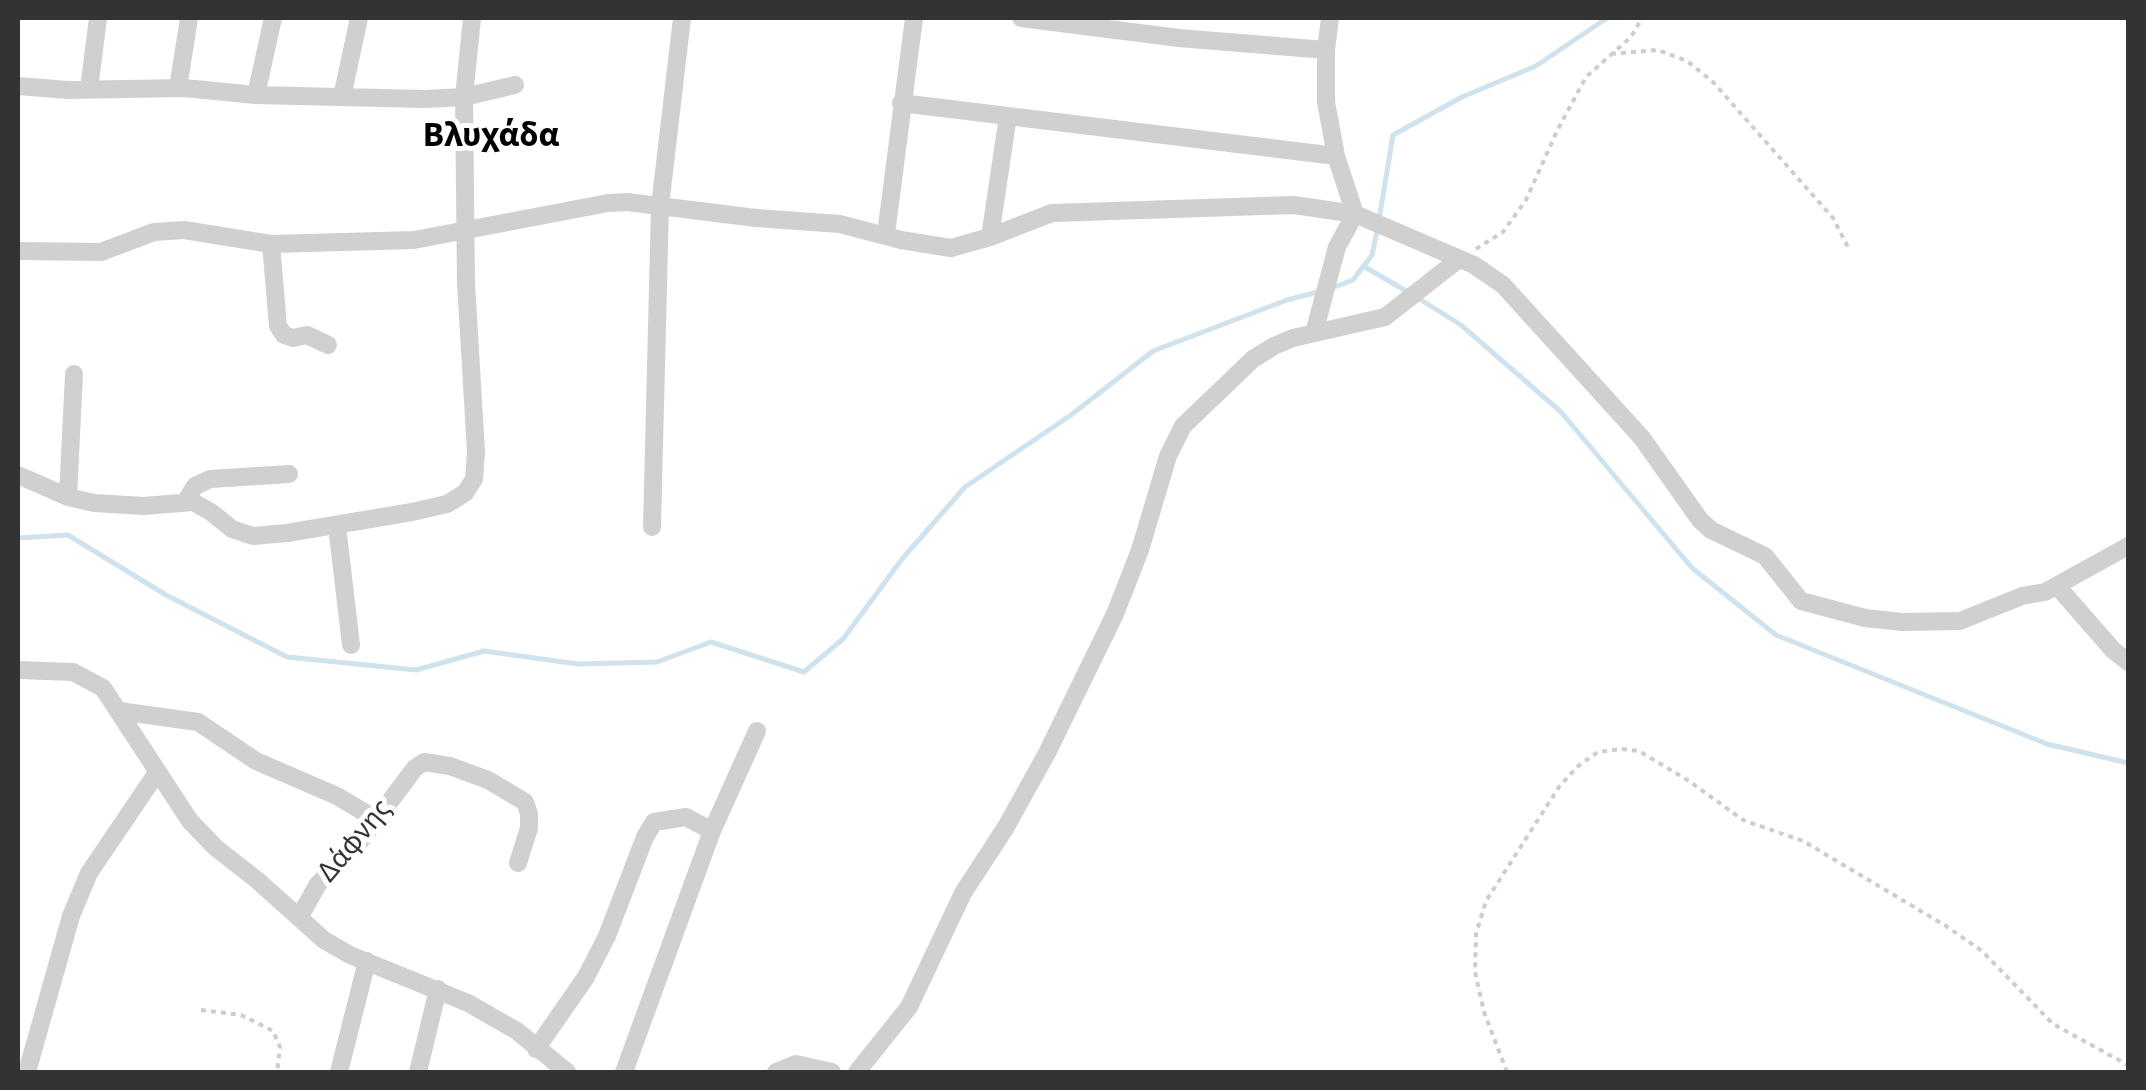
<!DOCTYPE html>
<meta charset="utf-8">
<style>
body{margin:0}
#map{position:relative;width:2146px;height:1090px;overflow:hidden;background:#fff;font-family:"Source Sans 3",sans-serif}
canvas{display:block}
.frame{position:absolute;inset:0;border:20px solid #333;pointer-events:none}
</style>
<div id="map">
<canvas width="2146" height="1090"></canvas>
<div class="frame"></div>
</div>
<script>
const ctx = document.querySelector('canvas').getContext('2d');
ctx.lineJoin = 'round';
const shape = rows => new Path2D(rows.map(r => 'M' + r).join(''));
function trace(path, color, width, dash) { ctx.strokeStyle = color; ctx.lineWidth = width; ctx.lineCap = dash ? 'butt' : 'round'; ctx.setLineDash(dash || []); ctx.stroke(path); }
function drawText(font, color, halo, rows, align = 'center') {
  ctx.font = font + ' "Source Sans 3",sans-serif'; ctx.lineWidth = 10; ctx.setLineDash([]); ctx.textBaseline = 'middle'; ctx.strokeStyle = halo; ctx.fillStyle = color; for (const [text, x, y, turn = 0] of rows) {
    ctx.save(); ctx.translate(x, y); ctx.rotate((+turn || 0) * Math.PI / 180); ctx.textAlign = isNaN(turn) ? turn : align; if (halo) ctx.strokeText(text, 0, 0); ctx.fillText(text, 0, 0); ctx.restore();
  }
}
const stream = shape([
 [1379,220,1393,135,1462,97,1536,66,1607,18],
 [1363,266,1408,292],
 [1332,288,1353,280,1372,255,1377,231],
 [1418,298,1461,325,1561,412,1692,568,1776,635,2047,744,2128,763],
 [18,538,68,535,166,595,287,657,416,670,484,651,578,664,657,662,711,642,804,672,843,639,902,559,965,487,1071,415,1153,351,1287,300,1321,291]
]);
const path = shape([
 [1611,54,1658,50,1687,61,1713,82,1833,218,1848,247],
 [1476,249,1503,232,1526,200,1557,131,1586,77,1631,37,1642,18],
 [201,1010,241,1015,273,1031,280,1047,277,1072],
 [1507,1072,1484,1012,1475,972,1476,934,1486,901,1559,787,1577,767,1598,752,1622,749,1639,751,1689,781,1743,820,1803,841,1946,926,1982,951,2053,1024,2128,1065]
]);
const street = shape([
 [1021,18,1179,38,1326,50],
 [1330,18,1326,50,1326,102,1336,156,1355,214,1474,265,1503,285,1642,438,1700,520,1711,530,1765,556,1801,601,1865,618,1902,622,1960,621,2022,596,2045,592,2128,546],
 [18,86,68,90,184,88,256,95,424,99,464,97,515,85],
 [178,88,189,18],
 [89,89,98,18],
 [256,95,273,18],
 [342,97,359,18],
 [901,103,1336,156],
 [886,234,914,18],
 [990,237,1008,116],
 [271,244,278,326,284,335,293,338,307,335,328,345],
 [18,251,101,252,154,232,184,230,271,244,414,240,608,203,627,202,756,218,840,224,901,240,951,248,990,237,1052,213,1294,205,1355,214,1337,247,1314,333],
 [18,475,68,497,94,503,144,506,193,502,211,512,232,529,253,536,287,533,412,512,447,504,465,493,474,479,476,452,466,283,464,97,472,18],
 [68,497,74,374],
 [186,501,195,486,210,479,289,474],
 [337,526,351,645],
 [652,527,660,206,682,18],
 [2057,586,2113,650,2128,662],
 [18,670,73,672,103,688,190,821,216,848,257,880,324,940,350,955,468,1003,517,1031,567,1072],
 [119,711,198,722,256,761,337,796,377,820],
 [712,831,757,731],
 [299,918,318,884,358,844,415,768,424,762,450,766,488,780,525,802,529,814,529,828,518,863],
 [536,1049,586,977,607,936,645,837,654,822,686,817,712,831,624,1072],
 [27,1072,71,916,89,873,156,774],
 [339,1072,367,961],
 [418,1072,438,989],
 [776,1072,796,1064,832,1072],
 [857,1072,909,1007,963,893,1006,827,1047,753,1115,614,1140,550,1168,456,1183,426,1253,359,1274,346,1293,338,1385,317,1459,259]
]);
const streetNames = [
 ["Δάφνης",356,842,-50]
];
const quarterNames = [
 ["Βλυχάδα",491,138]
];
trace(stream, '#cfe2ee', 5);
trace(path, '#cdcdcd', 4, [5, 5]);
trace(street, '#d0d0d0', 18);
drawText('30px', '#333', '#fff', streetNames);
drawText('bold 35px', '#000', '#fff', quarterNames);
</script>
